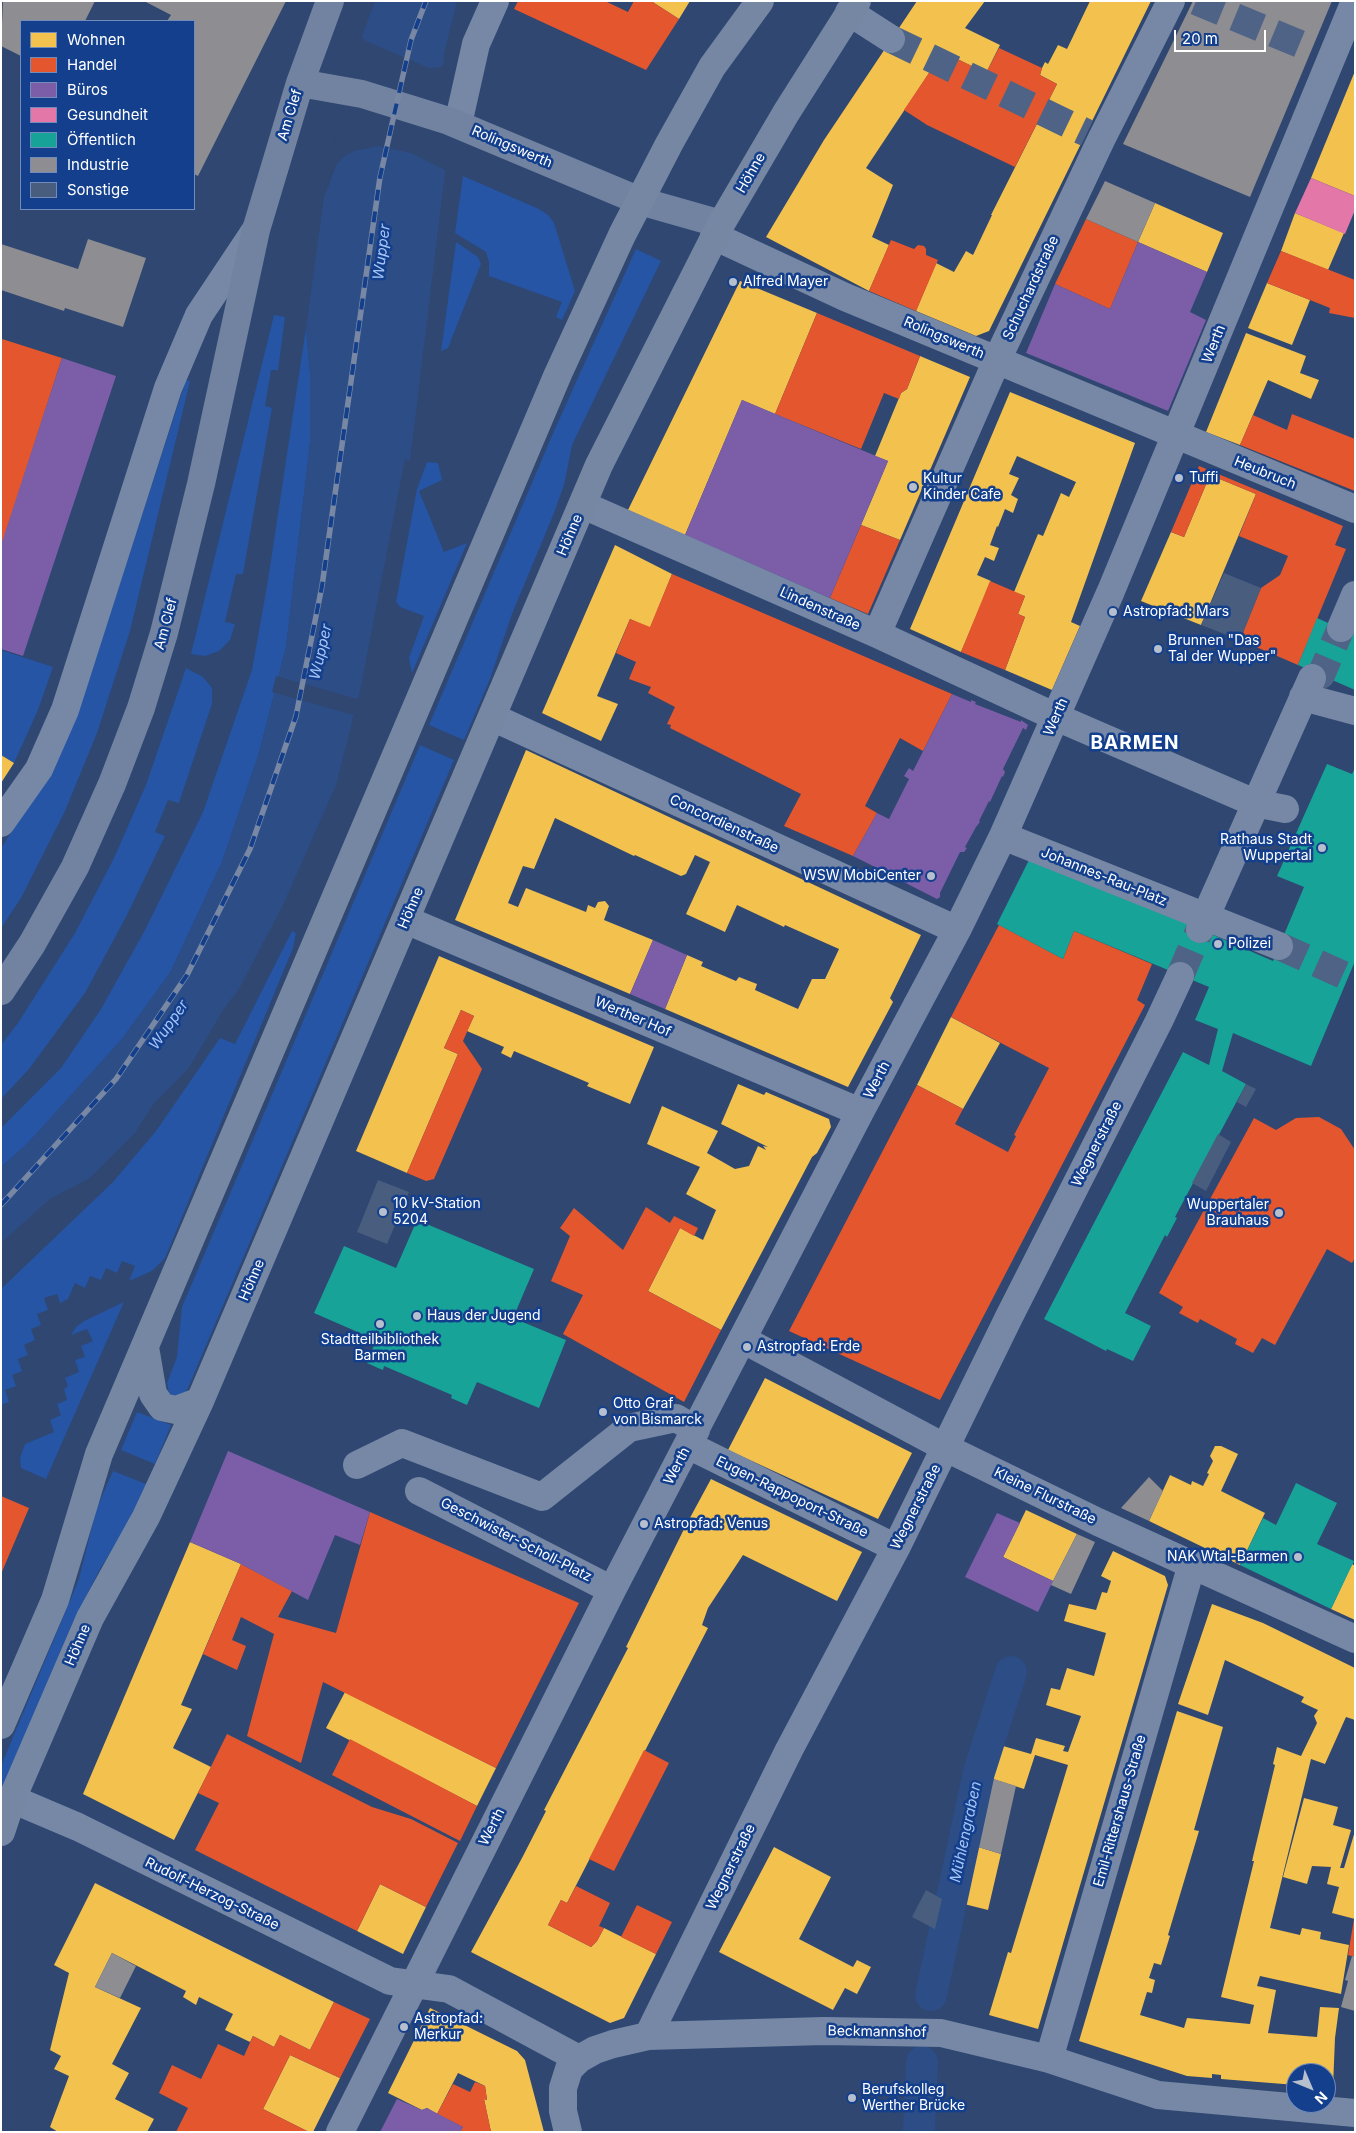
<!DOCTYPE html>
<meta charset="utf-8">
<style>
body{margin:0}
#map{position:relative;width:1356px;height:2133px;overflow:hidden;background:#2f4771;font-family:Inter,sans-serif}
canvas{display:block}
.frame{position:absolute;inset:0;border:2px solid #fff;pointer-events:none}
.legend{position:absolute;left:20px;top:20px;width:175px;height:190px;box-sizing:border-box;background:#133f8d;border:1px solid #718cbb;margin:0;padding:6px 9px;list-style:none;font-size:15px;color:#fff}
.legend li{display:flex;align-items:center;gap:10px;height:25px}
.legend b{width:25px;border:1px solid #718cbb}
.north{position:absolute;left:1286px;top:2063px;width:50px;height:50px;box-sizing:border-box;background:#133f8d;border:1px solid #718cbb;border-radius:50%;rotate:135deg;font-size:14px;font-weight:700;line-height:20px;text-align:center;color:#fff}
.north::after{content:'';display:block;margin:auto;width:18px;height:22px;background:#b6bfcd;clip-path:polygon(50% 0,100% 100%,50% 72%,0 100%)}
.scale{position:absolute;left:1174px;top:30px;width:92px;height:22px;box-sizing:border-box;border:2px solid #fff;border-top:0;padding-left:6px;font-size:15px;line-height:18px;white-space:nowrap;color:#fff;-webkit-text-stroke:4px #133f8d;paint-order:stroke}
</style>
<div id="map">
<canvas width="1356" height="2133"></canvas>
<div class="frame"></div>
<ul class="legend">
<li><b style="height:14px;background:#f2c14e"></b>Wohnen</li>
<li><b style="height:14px;background:#e4572e"></b>Handel</li>
<li><b style="height:14px;background:#7b5ea7"></b>Büros</li>
<li><b style="height:14px;background:#e377a8"></b>Gesundheit</li>
<li><b style="height:14px;background:#17a398"></b>Öffentlich</li>
<li><b style="height:14px;background:#8d8d92"></b>Industrie</li>
<li><b style="height:14px;background:#495d7f"></b>Sonstige</li>
</ul>
<div class="north">N</div>
<div class="scale">20 m</div>
</div>
<script>
const ctx = document.querySelector('canvas').getContext('2d');
ctx.lineJoin = 'round';
function fill(path, color) { ctx.fillStyle = color; ctx.fill(path, 'evenodd'); }
const shape = rows => new Path2D(rows.map(r => 'M' + r).join(''));
function trace(path, color, width, dash) { ctx.strokeStyle = color; ctx.lineWidth = width; ctx.lineCap = dash ? 'butt' : 'round'; ctx.setLineDash(dash || []); ctx.stroke(path); }
function drawText(font, color, halo, rows, align = 'center') {
  ctx.font = font + ' Inter,sans-serif'; ctx.lineWidth = 5; ctx.setLineDash([]); ctx.textBaseline = 'middle'; ctx.strokeStyle = halo; ctx.fillStyle = color; for (const [text, x, y, turn = 0] of rows) {
    ctx.save(); ctx.translate(x, y); ctx.rotate((+turn || 0) * Math.PI / 180); ctx.textAlign = isNaN(turn) ? turn : align; if (halo) ctx.strokeText(text, 0, 0); ctx.fillText(text, 0, 0); ctx.restore();
  }
}
const green = shape([
 [463,176,539,209,548,215,554,223,575,291,562,320,556,317,562,302,489,276,489,262,486,252,455,233],
 [456,242,478,257,481,264,448,348,441,351],
 [636,249,661,261,572,445,564,485,554,513,512,614,490,679,464,740,429,725,554,431],
 [274,315,285,317,278,370,271,370,265,406,272,408,243,574,236,574,225,622,235,624,230,640,219,651,205,656,191,654],
 [306,328,310,372,310,443,286,647,259,753,222,862,170,973,122,1039,28,1143,1,1167,1,1128,61,1068,101,1009,145,930,203,812,252,670,268,580],
 [186,380,190,381,130,631,97,733,65,811,21,898,1,928,1,848,47,778,75,721],
 [427,462,438,463,442,480,419,491,444,552,467,543,412,673,409,658,424,616,400,607,396,602,417,489],
 [1,650,53,667,38,710,14,763,1,755],
 [186,668,203,677,212,688,212,704,179,803,168,800,155,832,165,836,127,915,85,993,29,1069,1,1099,1,1045,18,1023,75,933,114,858,146,785],
 [420,745,454,760,188,1388,183,1397,177,1398,169,1393,167,1383,177,1357,182,1307],
 [292,931,296,933,293,948,165,1258,152,1271,129,1281,135,1266,122,1261,117,1273,106,1268,101,1280,90,1276,85,1288,75,1283,68,1299,60,1303,57,1294,44,1298,48,1310,37,1314,41,1325,31,1329,35,1340,24,1345,28,1355,18,1359,22,1371,12,1375,16,1386,5,1390,9,1402,1,1405,1,1289,113,1182,156,1131,220,1038,235,1044],
 [124,1302,46,1479,21,1468,20,1458,25,1444,54,1432,50,1420,61,1415,57,1404,67,1400,64,1389,68,1386,65,1378,79,1372,75,1360,85,1357,81,1346,93,1341,87,1329,71,1335,76,1327,84,1321],
 [137,1412,171,1425,155,1464,121,1450],
 [113,1471,146,1484,125,1529,100,1569,73,1622,1,1791,1,1766,79,1579,96,1510]
]);
const water = shape([
 [375,1,457,1,444,54,445,173,410,461,405,459,360,691,336,785,283,905,239,989,223,1010,189,1068,154,1103,135,1133,90,1178,50,1199,1,1243,1,1167,28,1143,122,1039,170,973,222,862,259,753,286,647,310,443,310,372,306,328,324,197,336,166,336,149,362,36]
]);
const pier = shape([
 [360,35,366,41,429,68,441,67,446,57,447,145,445,170,411,153,379,146,354,151,345,156,336,165,331,174,328,187,325,187,334,165,333,148],
 [276,676,361,700,357,716,272,692]
]);
const homes = shape([
 [651,1,690,1,679,19],
 [917,1,985,1,965,28,1000,45,986,73,943,52,866,168,893,185,872,237,889,245,869,291,766,237,824,140],
 [1090,1,1151,1,989,331,976,336,916,311,936,263,954,272,966,251,973,255,992,215,991,215,1057,84,1040,75,1042,68,1045,62,1048,64,1058,45,1067,49],
 [1355,71,1355,196,1311,178],
 [1155,203,1223,233,1207,272,1138,242],
 [1295,213,1344,233,1328,270,1281,251],
 [740,281,817,313,775,414,742,400,685,535,628,510],
 [1267,283,1310,300,1292,345,1248,328],
 [1246,333,1306,356,1300,373,1319,380,1311,399,1268,380,1240,445,1206,432],
 [920,356,970,377,900,540,861,525,888,461,875,456,901,393,907,389],
 [1010,392,1135,443,1071,622,1080,626,1052,690,1005,670,1025,617,1018,614,1025,596,1014,592,1038,534,1043,536,1061,493,1069,497,1076,482,1017,456,1009,474,1019,478,1011,495,1018,499,1013,513,1005,509,998,527,997,526,990,545,999,548,994,561,985,557,977,575,991,581,961,652,910,629],
 [1210,475,1256,494,1201,625,1141,601,1171,532,1184,537],
 [615,545,672,574,650,628,630,619,597,696,618,704,601,741,542,713],
 [526,750,921,935,890,998,893,1002,848,1087,665,1009,687,955,703,962,701,966,736,981,739,977,757,984,755,990,798,1009,812,979,825,979,839,949,785,925,784,927,737,905,725,932,686,914,710,862,695,855,686,874,681,876,635,855,634,856,555,818,534,869,523,866,508,903,518,907,526,888,586,912,588,905,595,908,598,902,605,901,609,906,604,920,653,940,630,994,455,920],
 [1,755,14,763,1,783],
 [439,956,654,1047,630,1104,587,1086,589,1083,514,1051,511,1058,501,1053,504,1047,467,1031,474,1016,461,1010,444,1048,458,1054,407,1173,356,1151],
 [951,1017,1000,1043,963,1109,917,1085],
 [738,1084,764,1095,766,1092,829,1119,831,1127,817,1153,812,1157,721,1330,648,1291,680,1228,703,1240,716,1210,686,1194,700,1167,647,1144,662,1106,718,1131,707,1153,735,1169,749,1166,758,1146,766,1150,763,1146,768,1147,721,1124],
 [765,1378,912,1453,878,1519,728,1450],
 [1215,1446,1221,1446,1238,1454,1221,1491,1265,1513,1240,1565,1149,1521,1170,1475,1191,1485,1192,1481,1203,1486,1209,1474,1207,1473,1213,1461,1210,1456],
 [711,1479,862,1552,837,1601,743,1555,708,1608,702,1625,708,1628,567,1903,561,1900,548,1925,591,1947,597,1941,604,1928,656,1954,624,2018,610,2023,471,1952,522,1858,546,1811,544,1810,628,1648,626,1647,685,1527],
 [1026,1510,1077,1534,1053,1581,1003,1557],
 [190,1542,241,1564,181,1705,192,1709,173,1748,211,1767,174,1840,83,1794],
 [1113,1551,1165,1576,1168,1585,1038,2029,989,2015,1008,1952,1011,1953,1068,1765,1035,1755,1024,1789,987,1777,996,1744,1031,1754,1036,1738,1065,1746,1063,1751,1068,1752,1081,1716,1046,1705,1051,1688,1060,1690,1067,1668,1094,1676,1106,1633,1064,1621,1069,1604,1096,1610,1102,1592,1107,1593,1111,1581,1101,1576],
 [1352,1564,1355,1566,1355,1620,1331,1609],
 [1212,1604,1263,1623,1355,1668,1355,1720,1346,1717,1325,1764,1311,1759,1270,1928,1300,1935,1302,1928,1321,1932,1320,1939,1349,1945,1341,1994,1260,1976,1257,1986,1276,1990,1268,2033,1317,2037,1320,2007,1339,2008,1335,2038,1333,2087,1326,2087,1326,2073,1296,2073,1296,2085,1221,2079,1221,2075,1212,2074,1212,2078,1187,2076,1079,2041,1177,1711,1223,1727,1194,1830,1199,1831,1168,1935,1170,1936,1161,1965,1154,1963,1149,1978,1155,1980,1152,1993,1147,1992,1140,2015,1184,2028,1187,2018,1250,2024,1254,2005,1221,1997,1254,1861,1252,1861,1275,1765,1273,1764,1277,1747,1301,1756,1317,1723,1314,1716,1318,1710,1301,1702,1304,1697,1225,1660,1208,1715,1178,1704],
 [345,1692,496,1768,477,1806,326,1728],
 [1304,1798,1338,1807,1333,1825,1351,1830,1340,1868,1344,1868,1355,1831,1355,1919,1332,1913,1339,1887,1327,1884,1331,1867,1312,1866,1307,1884,1283,1877],
 [972,1845,1001,1854,988,1910,960,1903],
 [774,1847,831,1877,799,1939,853,1967,857,1960,871,1967,857,1994,845,1988,833,2010,719,1952],
 [95,1883,334,2002,310,2050,280,2035,274,2047,253,2036,250,2042,225,2030,233,2014,199,1997,196,2005,183,1997,186,1991,112,1953,95,1987,141,2008,112,2064,129,2073,115,2099,154,2119,147,2132,58,2132,50,2127,69,2076,54,2069,61,2056,50,2050,69,1973,54,1965],
 [380,1884,426,1907,403,1954,357,1931],
 [430,2008,517,2051,525,2060,544,2132,491,2132,484,2099,487,2100,485,2086,458,2073,437,2114,427,2108,422,2110,388,2093],
 [290,2055,340,2078,313,2132,309,2132,263,2109]
]);
const shops = shape([
 [518,1,605,1,628,12,634,1,651,1,679,19,646,70,514,9],
 [999,48,1042,68,1040,75,1057,84,1015,167,927,125,904,110,943,52,986,73],
 [1086,219,1138,242,1110,309,1055,284],
 [891,240,914,249,918,245,924,246,926,249,926,255,938,260,916,311,869,291],
 [1281,251,1355,280,1355,318,1329,313,1330,308,1267,283],
 [817,313,920,356,907,389,901,393,899,399,884,393,861,449,775,414],
 [2,339,62,358,2,544,1,340],
 [1292,414,1355,439,1355,491,1240,445,1253,415,1287,430],
 [1199,466,1343,526,1335,545,1346,549,1298,665,1240,640,1261,588,1280,575,1288,556,1239,536,1256,494,1210,475,1184,537,1171,532],
 [861,525,900,540,868,614,830,598],
 [672,574,952,694,923,751,900,738,865,806,877,813,853,856,784,826,801,794,670,728,671,725,667,724,675,707,648,693,651,687,629,679,636,662,616,653,630,619,650,627],
 [990,581,1025,596,1018,614,1025,617,1005,670,961,652],
 [999,925,1063,959,1074,931,1152,964,1137,1000,1145,1005,940,1400,789,1331,917,1085,963,1109,955,1124,1008,1152,1016,1136,1014,1135,1049,1068,951,1017],
 [461,1010,474,1016,463,1041,482,1069,434,1179,426,1181,407,1173,458,1054,444,1048],
 [1319,1117,1341,1129,1355,1150,1355,1258,1352,1263,1327,1249,1275,1345,1262,1338,1253,1353,1235,1344,1237,1339,1200,1319,1198,1323,1179,1313,1183,1307,1159,1293,1254,1118,1276,1130,1296,1118],
 [646,1207,670,1223,674,1216,698,1228,694,1236,680,1228,648,1291,721,1330,684,1402,563,1334,583,1295,551,1281,570,1236,560,1228,574,1208,623,1250],
 [1,1496,29,1508,1,1574],
 [370,1512,579,1603,496,1768,323,1682,301,1763,247,1736,274,1634,241,1617,232,1640,246,1646,237,1670,203,1654,241,1564,292,1591,278,1617,336,1633],
 [227,1734,372,1807,411,1819,458,1843,426,1907,380,1884,357,1931,195,1850,219,1803,198,1793],
 [350,1739,477,1806,460,1841,332,1775],
 [644,1750,669,1763,614,1871,589,1859],
 [576,1886,610,1903,599,1926,604,1928,597,1941,591,1947,548,1925,561,1900,567,1903],
 [637,1905,672,1922,656,1954,621,1937],
 [1354,1919,1355,1919,1355,1957,1348,1955],
 [334,2002,370,2019,340,2078,290,2055,263,2109,309,2132,176,2132,188,2108,159,2093,172,2065,201,2079,218,2044,244,2056,253,2036,274,2047,280,2035,310,2050],
 [475,2082,485,2086,487,2100,484,2099,491,2132,460,2132,463,2127,437,2114,453,2084,470,2092]
]);
const offices = shape([
 [1138,242,1207,272,1190,312,1206,320,1168,411,1026,353,1055,284,1110,309],
 [62,358,116,376,23,656,1,649,1,545],
 [742,400,888,461,830,598,685,535],
 [952,694,971,702,971,700,976,702,975,704,1021,722,1021,720,1028,725,1026,730,1023,728,1003,769,1005,772,1003,777,1002,776,990,802,989,801,979,821,980,822,976,827,965,847,967,848,964,852,960,852,940,893,940,897,937,899,888,874,882,874,883,871,853,856,877,813,889,819,909,779,904,776,909,768,913,771],
 [653,940,687,955,665,1009,630,994],
 [228,1451,370,1512,360,1545,335,1535,308,1600,241,1564,190,1542],
 [997,1513,1020,1523,1003,1557,1053,1581,1038,1612,965,1577],
 [397,2099,422,2110,427,2108,463,2127,460,2132,380,2132]
]);
const health = shape([
 [1311,178,1355,196,1355,210,1345,234,1295,213]
]);
const public = shape([
 [1317,618,1355,635,1355,690,1298,665],
 [1327,764,1352,774,1355,768,1355,961,1311,1066,1233,1033,1222,1071,1246,1084,1175,1217,1177,1218,1167,1237,1165,1235,1125,1313,1151,1326,1133,1361,1107,1349,1106,1351,1044,1319,1183,1052,1209,1065,1218,1029,1195,1020,1209,987,1074,931,1063,959,997,924,1031,856,1273,961,1304,887,1277,876],
 [417,1220,534,1269,513,1318,566,1340,539,1408,477,1382,467,1405,451,1398,452,1395,384,1366,383,1370,378,1368,367,1363,376,1340,314,1313,344,1246,396,1268],
 [1296,1483,1337,1503,1317,1544,1354,1561,1331,1609,1240,1565,1263,1518,1276,1525]
]);
const industry = shape([
 [3,1,95,1,85,21,21,21,21,56,1,46],
 [144,1,286,1,198,176,194,174,194,21,167,21,171,15],
 [1193,1,1332,1,1250,197,1123,144],
 [1105,181,1155,203,1138,242,1086,219],
 [88,239,146,258,123,327,65,308,64,311,1,290,1,244,78,269],
 [1149,1477,1163,1491,1149,1521,1121,1508],
 [1077,1534,1095,1542,1071,1594,1051,1585],
 [987,1777,1016,1786,1001,1854,972,1845],
 [112,1953,136,1966,120,1998,95,1987],
 [1352,1956,1355,1957,1355,2011,1341,2007,1348,1981,1345,1980]
]);
const canal = shape([
 [931,1995,979,1772,1011,1672],
 [919,2132,922,2062]
]);
const building = shape([
 [1224,573,1261,588,1240,640,1201,625],
 [1246,1084,1256,1089,1246,1107,1237,1102],
 [1218,1134,1231,1142,1206,1191,1192,1183],
 [378,1180,409,1192,387,1244,357,1232],
 [926,1890,942,1899,935,1929,912,1917]
]);
const streetTunnel = shape([
 [1196,1,1312,49],
 [891,39,1087,133],
 [1312,678,1321,675,1341,628],
 [1279,946,1348,977],
 [1180,976,1200,929]
]);
const street = shape([
 [849,12,891,39],
 [458,124,476,44,495,1],
 [714,236,845,297,1355,509],
 [583,505,877,634,1056,717,1255,803,1285,809],
 [1341,628,1355,595],
 [877,634,997,360,1101,140,1171,1],
 [1303,697,1355,711],
 [492,717,957,930],
 [1,823,39,769,65,710,168,388,199,315,255,231],
 [1003,836,1279,946],
 [406,920,860,1112],
 [1200,929,1312,678],
 [742,1339,946,1448,1098,1522,1355,1639],
 [688,1445,896,1548],
 [357,1465,402,1443,542,1497,629,1428,676,1418,696,1430],
 [419,1491,612,1590],
 [12,1799,78,1827,390,1981,449,1989,579,2059],
 [648,2036,789,1750,896,1548,1009,1317,1159,1021,1180,976],
 [1049,2059,1192,1564],
 [340,2132,612,1590,860,1112,957,930,1003,836,1111,591,1355,1],
 [568,2132,563,2111,563,2088,569,2069,579,2059,595,2050,613,2044,648,2036,824,2031,941,2033,1049,2059,1158,2095,1355,2113]
]);
const secondary = shape([
 [300,83,362,94,449,121,640,201,721,224],
 [1,991,32,944,75,867,112,784,141,708,164,633,201,484,256,230,300,83,330,1]
]);
const primary = shape([
 [145,1347,153,1394,162,1407,176,1410,200,1401],
 [1,1725,55,1600,99,1454,558,374,622,235,669,144,712,67,760,1],
 [1,1832,12,1799,90,1618,146,1517,200,1401,599,465,721,224,786,113,857,1]
]);
const rail = shape([
 [1,1205,116,1079,187,975,250,849,296,716,322,586,380,177,411,40,426,1]
]);
const markers = [
 [733,282,5,"#b6bfcd"],
 [1179,478,5,"#b6bfcd"],
 [913,487,5,"#b6bfcd"],
 [1113,612,5,"#b6bfcd"],
 [1158,649,5,"#b6bfcd"],
 [1322,848,5,"#b6bfcd"],
 [931,876,5,"#b6bfcd"],
 [1218,944,5,"#b6bfcd"],
 [383,1212,5,"#b6bfcd"],
 [1279,1213,5,"#b6bfcd"],
 [417,1316,5,"#b6bfcd"],
 [380,1324,5,"#b6bfcd"],
 [747,1347,5,"#b6bfcd"],
 [603,1412,5,"#b6bfcd"],
 [644,1524,5,"#b6bfcd"],
 [1298,1557,5,"#b6bfcd"],
 [404,2027,5,"#b6bfcd"],
 [852,2098,5,"#b6bfcd"]
];
const streetNames = [
 ["Am Clef",290,115,-73],
 ["Rolingswerth",512,147,23],
 ["Höhne",751,173,-60],
 ["Schuchardstraße",1031,288,-65],
 ["Rolingswerth",944,338,23],
 ["Werth",1214,344,-68],
 ["Heubruch",1265,473,22],
 ["Höhne",570,535,-67],
 ["Lindenstraße",820,609,24],
 ["Am Clef",166,624,-75],
 ["Werth",1056,717,-66],
 ["Concordienstraße",724,824,25],
 ["Johannes-Rau-Platz",1104,877,22],
 ["Höhne",411,908,-67],
 ["Werther Hof",633,1017,23],
 ["Werth",877,1080,-62],
 ["Wegnerstraße",1097,1144,-63],
 ["Höhne",252,1280,-67],
 ["Werth",677,1466,-62],
 ["Kleine Flurstraße",1045,1496,26],
 ["Eugen-Rappoport-Straße",792,1497,26],
 ["Wegnerstraße",916,1507,-63],
 ["Geschwister-Scholl-Platz",516,1540,27],
 ["Höhne",78,1645,-67],
 ["Emil-Rittershaus-Straße",1120,1811,-74],
 ["Werth",492,1827,-63],
 ["Wegnerstraße",731,1867,-64],
 ["Rudolf-Herzog-Straße",212,1894,26],
 ["Beckmannshof",877,2032,1]
];
const poiNames = [
 ["Alfred Mayer",743,282],
 ["Tuffi",1189,478],
 ["Kultur",923,479],
 ["Kinder Cafe",923,495],
 ["Astropfad: Mars",1123,612],
 ["Brunnen \"Das",1168,641],
 ["Tal der Wupper\"",1168,657],
 ["Rathaus Stadt",1312,840,"right"],
 ["Wuppertal",1312,856,"right"],
 ["WSW MobiCenter",921,876,"right"],
 ["Polizei",1228,944],
 ["10 kV-Station",393,1204],
 ["5204",393,1220],
 ["Wuppertaler",1269,1205,"right"],
 ["Brauhaus",1269,1221,"right"],
 ["Haus der Jugend",427,1316],
 ["Stadtteilbibliothek",380,1340,"center"],
 ["Barmen",380,1356,"center"],
 ["Astropfad: Erde",757,1347],
 ["Otto Graf",613,1404],
 ["von Bismarck",613,1420],
 ["Astropfad: Venus",654,1524],
 ["NAK Wtal-Barmen",1288,1557,"right"],
 ["Astropfad:",414,2019],
 ["Merkur",414,2035],
 ["Berufskolleg",862,2090],
 ["Werther Brücke",862,2106]
];
const waterNames = [
 ["Wupper",382,252,-83],
 ["Wupper",321,652,-77],
 ["Wupper",169,1025,-55],
 ["Mühlengraben",966,1832,-78]
];
const districtNames = [
 ["BARMEN",1135,743]
];
fill(green, '#2555a4');
fill(water, '#2d4d86');
fill(pier, '#2f4771');
fill(homes, '#f2c14e');
fill(shops, '#e4572e');
fill(offices, '#7b5ea7');
fill(health, '#e377a8');
fill(public, '#17a398');
fill(industry, '#8d8d92');
trace(canal, '#2d4d86', 32);
fill(building, '#495d7f');
trace(streetTunnel, '#4e6386', 28, [28, 14]);
trace(street, '#7688a5', 28);
trace(secondary, '#7183a1', 28);
trace(primary, '#7587a3', 28);
trace(rail, '#7888a4', 5.5);
trace(rail, '#133f8d', 4, [11]);
for (const [x, y, r, color] of markers) { const dot = new Path2D(); dot.arc(x, y, r, 0, 2 * Math.PI); ctx.fillStyle = color; ctx.fill(dot); trace(dot, '#133f8d', 2); }
drawText('14px', '#fff', '#133f8d', streetNames);
drawText('14px', '#fff', '#133f8d', poiNames, 'left');
drawText('italic 15px', '#a7c6f8', '#133f8d', waterNames);
ctx.letterSpacing = '1px';
drawText('bold 19px', '#fff', '#133f8d', districtNames);
ctx.letterSpacing = '0px';
</script>
